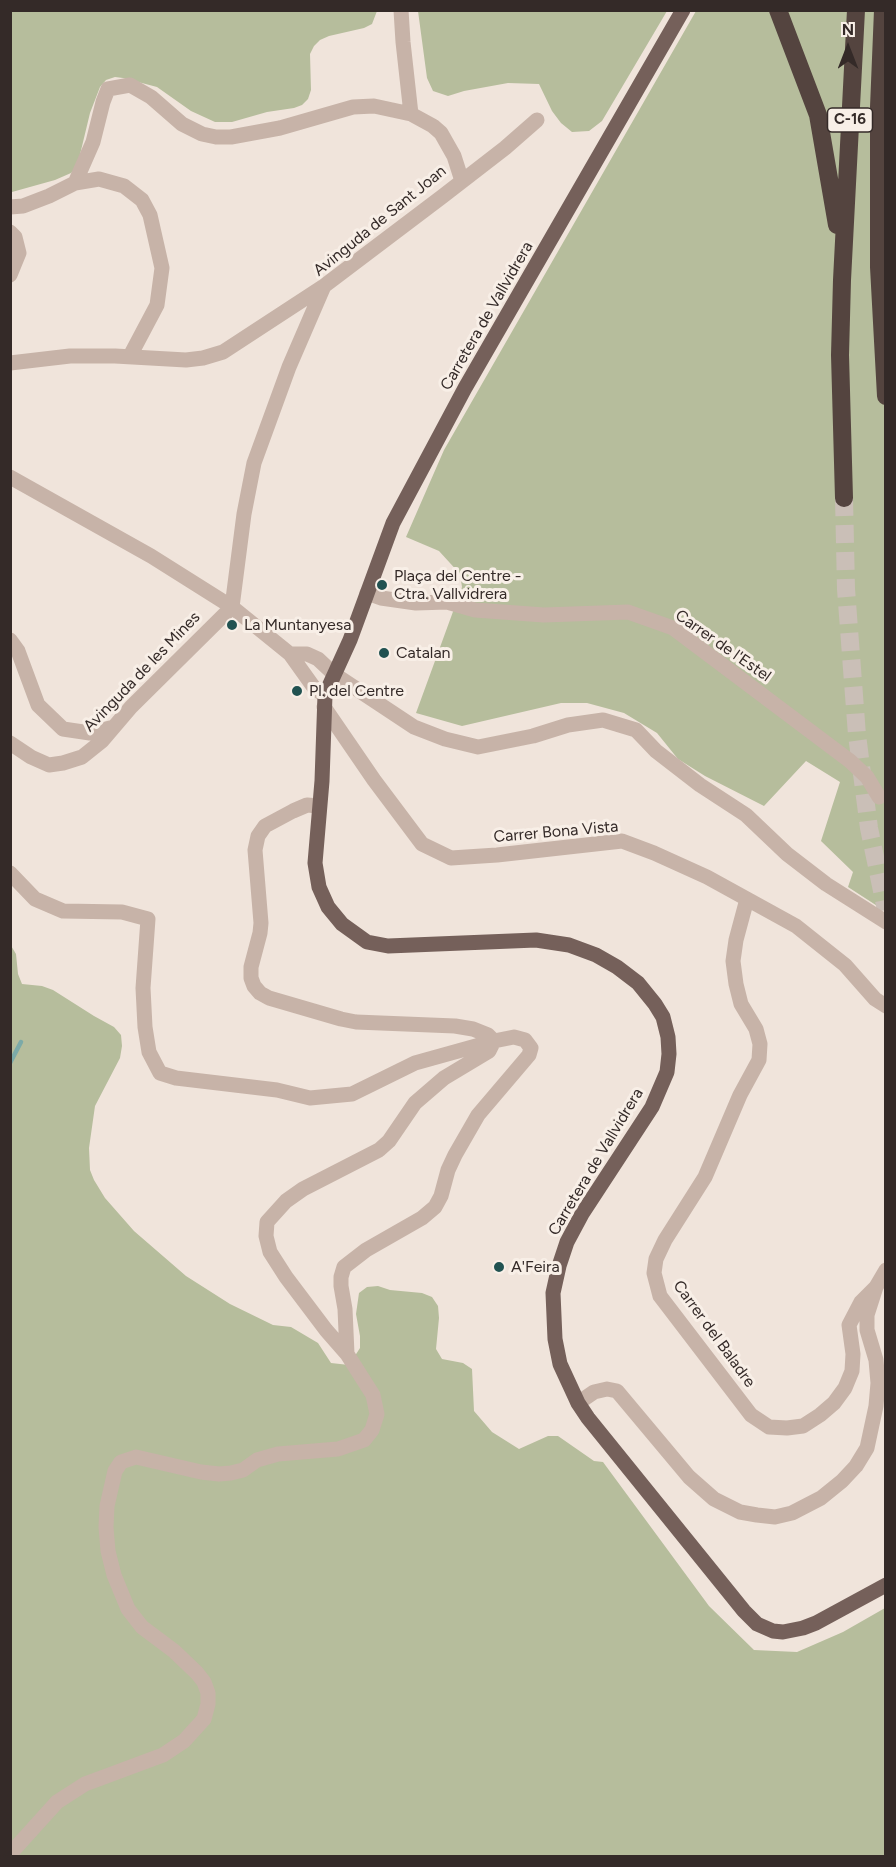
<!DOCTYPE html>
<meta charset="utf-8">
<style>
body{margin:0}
#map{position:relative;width:896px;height:1867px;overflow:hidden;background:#f0e4db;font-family:Figtree,sans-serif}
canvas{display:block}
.frame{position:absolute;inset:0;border:12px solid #342a28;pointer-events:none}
.north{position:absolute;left:818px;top:18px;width:60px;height:60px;-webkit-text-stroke:4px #f8efe7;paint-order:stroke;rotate:0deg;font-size:16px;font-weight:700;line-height:24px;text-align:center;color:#342a28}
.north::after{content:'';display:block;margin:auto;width:21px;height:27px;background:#342a28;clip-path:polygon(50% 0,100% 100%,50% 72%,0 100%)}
</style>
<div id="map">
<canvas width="896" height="1867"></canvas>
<div class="frame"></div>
<div class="north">N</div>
</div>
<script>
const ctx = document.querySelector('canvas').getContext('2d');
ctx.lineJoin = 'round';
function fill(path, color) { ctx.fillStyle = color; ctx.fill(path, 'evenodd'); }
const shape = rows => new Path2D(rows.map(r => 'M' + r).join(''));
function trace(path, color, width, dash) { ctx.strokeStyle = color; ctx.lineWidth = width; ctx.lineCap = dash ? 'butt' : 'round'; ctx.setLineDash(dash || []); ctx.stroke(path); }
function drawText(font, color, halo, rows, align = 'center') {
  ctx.font = font + ' Figtree,sans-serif'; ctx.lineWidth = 6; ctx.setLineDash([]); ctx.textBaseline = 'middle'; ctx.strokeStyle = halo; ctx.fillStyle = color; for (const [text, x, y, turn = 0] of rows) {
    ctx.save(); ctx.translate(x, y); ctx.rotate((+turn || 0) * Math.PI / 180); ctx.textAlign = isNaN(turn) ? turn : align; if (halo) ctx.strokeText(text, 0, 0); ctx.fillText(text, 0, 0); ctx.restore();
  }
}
const green = shape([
 [10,11,377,11,372,24,364,28,329,36,320,40,314,46,310,54,311,90,308,99,302,105,294,108,267,112,232,122,215,122,191,111,157,87,123,78,115,77,106,80,100,87,90,113,77,167,71,173,55,180,12,192],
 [418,11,418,10,667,11,602,121,589,131,572,132,561,123,552,111,539,84,508,83,464,91,448,96,433,91,427,78],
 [696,11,885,11,885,911,848,887,853,872,821,841,840,782,806,761,764,806,705,776,678,759,657,733,624,713,587,703,561,703,462,726,416,713,462,587,460,574,439,551,406,537,444,450],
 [10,944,16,954,18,974,22,984,42,986,53,990,94,1016,114,1027,121,1035,122,1046,120,1058,95,1106,89,1148,90,1170,94,1180,105,1198,134,1231,186,1276,230,1304,273,1325,291,1327,318,1343,331,1363,349,1365,360,1348,360,1336,356,1314,359,1293,367,1287,378,1286,390,1290,422,1293,432,1297,438,1306,439,1318,436,1349,442,1359,463,1363,472,1369,474,1411,492,1432,519,1449,548,1436,558,1436,594,1461,603,1462,709,1606,754,1650,797,1652,843,1632,885,1608,885,1856,11,1856]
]);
const stream = shape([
 [10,1063,21,1042]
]);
const highwayTunnel = shape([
 [844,498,846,589,857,735,869,828,886,910]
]);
const minor = shape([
 [401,10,403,42,411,114],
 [75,183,93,142,103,102,108,89,130,85,151,97,182,124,202,134,216,137,231,137,280,128,353,107,374,106,411,114,433,126,441,133,454,156,462,181],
 [10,207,23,206,49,196,75,183,99,179,124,186,142,200,150,215,162,268,157,305,130,356],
 [10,232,15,237,19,253,10,275],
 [10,363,70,356,115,356,186,360,203,358,223,352,324,286,443,196,505,148,537,120],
 [10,477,151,556,232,607,290,654,315,689,325,695],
 [367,593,381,598,416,603,447,602,475,610,544,615,628,612,673,628,850,761,867,777,879,797],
 [10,640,18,651,38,705,63,729,90,733,114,727],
 [290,654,307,654,318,659,334,674,414,727,445,739,478,747,533,736,568,725,603,720,636,730,656,751,700,785,746,815,787,854,826,884,886,922],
 [324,707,374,780,422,844,451,858,497,855,622,841,654,853,707,877,796,926,845,965,875,999,886,1006],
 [10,743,31,757,49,765,63,763,82,757,102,741,131,707,232,607,244,514,254,463,289,367,324,286],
 [319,806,307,805,293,811,265,826,258,836,255,850,261,923,260,933,251,967,251,978,254,986,260,993,269,998,341,1019,356,1022,455,1026,473,1029,488,1035,494,1041],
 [10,873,35,899,63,911,122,912,148,919,143,988,145,1027,149,1052,160,1073,176,1078,277,1090,310,1098,352,1094,415,1063,494,1041,514,1037,525,1040,531,1048,529,1055,478,1115,455,1155,448,1170,441,1196,435,1207,422,1218,366,1250,344,1267,341,1277,341,1286,345,1309,347,1354],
 [747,899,736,940,733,961,736,984,741,1004,756,1029,760,1044,759,1060,740,1095,705,1177,665,1240,656,1259,654,1273,660,1296,751,1415,769,1427,787,1428,803,1426,820,1415,834,1403,845,1388,852,1371,853,1354,849,1325,861,1302,876,1287],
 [578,1403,594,1392,607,1389,617,1391,689,1477,714,1499,740,1512,757,1515,775,1517,792,1513,821,1498,842,1481,856,1466,867,1448,876,1406,878,1383,876,1360,867,1330,867,1315,876,1287,886,1270],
 [10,1854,57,1802,85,1784,163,1755,184,1741,204,1719,208,1704,208,1693,204,1682,197,1673,174,1651,142,1627,128,1609,114,1575,108,1551,106,1527,107,1506,115,1471,121,1462,136,1457,201,1472,219,1474,231,1473,243,1470,257,1460,278,1454,338,1449,364,1440,372,1430,377,1414,373,1395,347,1354,326,1330,286,1277,270,1252,266,1236,267,1222,286,1201,303,1189,379,1150,389,1141,415,1103,444,1078,489,1051,494,1041]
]);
const major = shape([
 [683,10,465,388,393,523,350,640,325,695,322,781,315,863,319,887,328,907,342,924,367,942,388,946,536,940,569,945,596,955,617,967,638,983,655,1004,663,1017,668,1037,669,1054,667,1072,652,1107,582,1214,567,1242,559,1266,553,1293,555,1339,560,1364,578,1403,588,1418,744,1611,757,1624,773,1631,783,1632,803,1628,816,1623,886,1585]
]);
const highway = shape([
 [778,10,818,115,837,225],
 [883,10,879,107,879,267,886,396],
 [844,498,840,355,842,280,856,10]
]);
const markers = [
 [382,585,6,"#215251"],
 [232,625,6,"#215251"],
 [384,653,6,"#215251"],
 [297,691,6,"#215251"],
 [499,1267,6,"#215251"]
];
const shields = [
 [850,120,45]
];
const shieldNames = [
 ["C-16",850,120]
];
const streetNames = [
 ["Avinguda de Sant Joan",380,221,-39],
 ["Carretera de Vallvidrera",487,316,-60],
 ["Carrer de l'Estel",723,646,35],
 ["Avinguda de les Mines",142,672,-46],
 ["Carrer Bona Vista",556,832,-5],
 ["Carretera de Vallvidrera",596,1162,-59],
 ["Carrer del Baladre",714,1334,54]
];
const poiNames = [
 ["Plaça del Centre -",394,576],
 ["Ctra. Vallvidrera",394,594],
 ["La Muntanyesa",244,625],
 ["Catalan",396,653],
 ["Pl. del Centre",309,691],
 ["A'Feira",511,1267]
];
fill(green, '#b6bd9c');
trace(stream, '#7caaa8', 4.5);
trace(highwayTunnel, '#cabfb7', 18, [18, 9]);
trace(minor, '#c7b3a8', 15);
trace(major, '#75605a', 15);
trace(highway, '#54443f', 18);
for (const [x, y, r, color] of markers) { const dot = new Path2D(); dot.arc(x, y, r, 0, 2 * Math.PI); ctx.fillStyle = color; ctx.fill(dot); trace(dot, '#f8efe7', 2); }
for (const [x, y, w] of shields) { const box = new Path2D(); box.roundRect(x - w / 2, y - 12, w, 24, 4.5); ctx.fillStyle = '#f8efe7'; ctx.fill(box); trace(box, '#342a28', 1.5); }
drawText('bold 15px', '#342a28', null, shieldNames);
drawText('16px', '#342a28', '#f8efe7', streetNames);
drawText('16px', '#342a28', '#f8efe7', poiNames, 'left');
</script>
